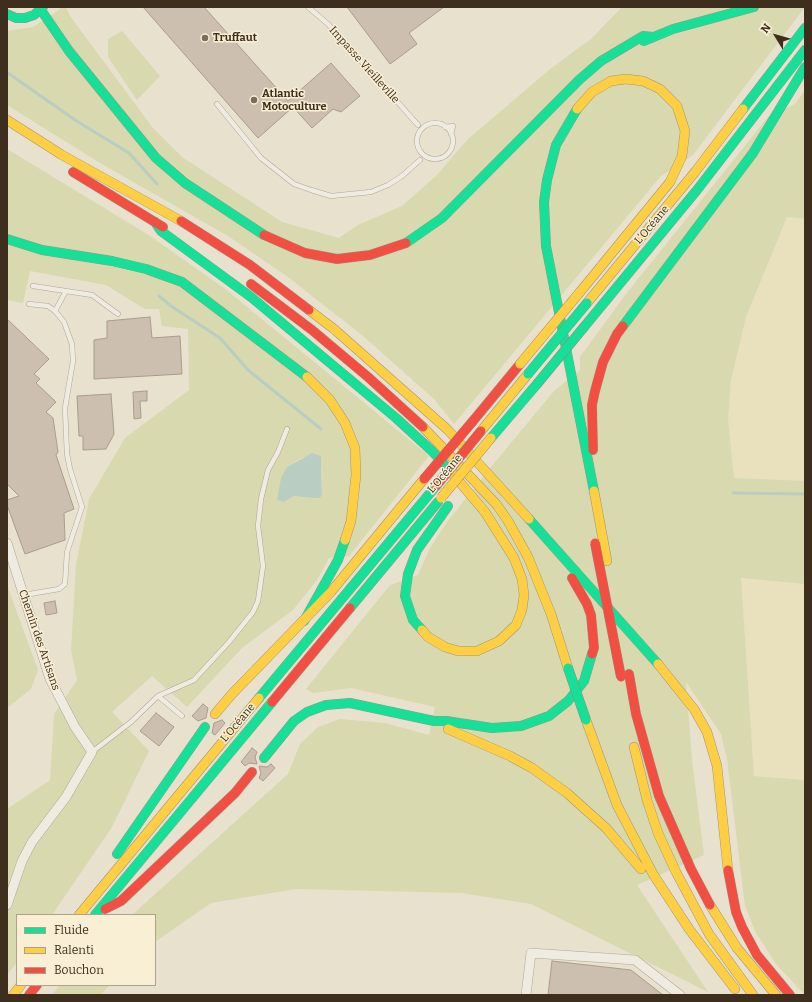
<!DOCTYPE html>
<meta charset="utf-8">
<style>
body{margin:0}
#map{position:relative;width:812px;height:1002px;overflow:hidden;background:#e8e1ce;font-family:Bitter,serif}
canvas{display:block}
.frame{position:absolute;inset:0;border:8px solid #3e2e1d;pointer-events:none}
.legend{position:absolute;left:16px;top:914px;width:140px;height:72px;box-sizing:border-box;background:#f9efd4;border:1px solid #aea28b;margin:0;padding:5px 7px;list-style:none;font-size:12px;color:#3e2e1d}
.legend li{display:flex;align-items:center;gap:8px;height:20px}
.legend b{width:20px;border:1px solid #aea28b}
.north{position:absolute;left:756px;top:16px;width:40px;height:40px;-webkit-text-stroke:3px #f9efd4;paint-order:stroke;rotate:307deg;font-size:11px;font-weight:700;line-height:16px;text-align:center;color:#3e2e1d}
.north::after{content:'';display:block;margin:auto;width:14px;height:18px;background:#3e2e1d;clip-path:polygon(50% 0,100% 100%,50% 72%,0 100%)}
</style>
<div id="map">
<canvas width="812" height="1002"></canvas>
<div class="frame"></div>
<ul class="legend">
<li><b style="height:5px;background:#16e098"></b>Fluide</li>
<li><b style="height:5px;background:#ffcf43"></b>Ralenti</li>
<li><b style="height:5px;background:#f24e42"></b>Bouchon</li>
</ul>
<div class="north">N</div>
</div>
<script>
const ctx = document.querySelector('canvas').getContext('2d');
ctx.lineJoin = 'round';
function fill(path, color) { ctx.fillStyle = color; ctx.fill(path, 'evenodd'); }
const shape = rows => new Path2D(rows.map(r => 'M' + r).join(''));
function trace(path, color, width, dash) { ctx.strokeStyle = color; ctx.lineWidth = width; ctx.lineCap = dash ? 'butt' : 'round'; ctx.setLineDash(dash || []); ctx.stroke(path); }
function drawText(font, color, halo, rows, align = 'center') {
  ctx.font = font + ' Bitter,serif'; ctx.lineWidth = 3; ctx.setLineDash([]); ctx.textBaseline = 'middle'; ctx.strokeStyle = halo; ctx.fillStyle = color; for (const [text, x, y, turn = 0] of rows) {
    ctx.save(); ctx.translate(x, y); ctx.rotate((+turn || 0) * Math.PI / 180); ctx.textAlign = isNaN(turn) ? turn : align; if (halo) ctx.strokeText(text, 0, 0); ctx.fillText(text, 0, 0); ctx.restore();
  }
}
const farmland = shape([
 [787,217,805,219,805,481,734,478,728,419,731,380,746,317],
 [741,578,805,584,805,780,754,776]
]);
const green = shape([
 [61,7,66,7,70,16,153,128,182,157,282,222,339,238,358,225,402,206,437,175,467,140,549,70,592,38,622,7,805,7,693,155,661,176,454,424,434,399,363,336,288,277,228,236,100,163,7,105,7,31,33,27,59,10],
 [122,31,160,76,137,100,108,57,108,39],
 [805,90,805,219,787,217,746,317,731,380,728,419,734,478,805,481,805,584,741,578,754,776,805,780,805,995,776,964,756,933,745,906,727,759,721,734,686,682,692,760,704,855,637,885,708,992,531,904,461,893,296,889,211,903,155,942,155,915,132,915,288,774,300,744,318,727,340,719,385,723,429,735,435,707,351,688,313,693,306,689,390,585,418,575,430,548,447,522,491,467,554,391,580,370,580,357,626,294,768,117,795,104],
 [7,149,147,234,224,288,429,456,349,556,329,558,317,580,293,610,242,648,187,707,152,676,112,712,149,751,112,827,52,915,17,915,17,962,7,975,7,809,50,780,54,714,77,680,71,650,76,565,89,499,125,438,189,390,188,329,162,326,159,309,145,309,106,285,30,271,23,303,7,300],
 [303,457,322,467,322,495,320,498,313,498,294,496,284,502,287,467],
 [7,585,38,670,31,689,7,708],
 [60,985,110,985,100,995,52,995]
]);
const water = shape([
 [312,453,321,456,322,495,320,498,313,498,294,496,284,502,277,500,281,478,287,467]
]);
const stream = shape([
 [8,73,75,120,129,153,157,184],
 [159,296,171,306,220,338,248,370,321,429],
 [733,493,805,494]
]);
const building = shape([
 [143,7,204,7,288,101,331,63,360,96,341,112,333,109,312,128,293,107,258,138,143,7],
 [347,7,444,7,409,33,417,44,390,64,347,7],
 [150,317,152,338,180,336,182,374,94,379,94,340,107,338,107,321,150,317],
 [7,319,49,359,34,374,40,379,36,383,56,402,46,412,53,418,58,452,56,455,74,509,64,513,65,540,25,554,7,505,7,500,19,496,7,484,7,319],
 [147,391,147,401,140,401,141,418,134,419,133,392,147,391],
 [111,394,114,434,106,449,83,450,83,436,79,436,77,396,111,394],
 [55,601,57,613,46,615,44,603,55,601],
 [203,704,208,708,206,718,198,721,192,716,203,704],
 [156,713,174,727,159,746,140,731,156,713],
 [222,720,225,723,215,735,212,733,214,723,222,720],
 [252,748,257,752,255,757,257,764,249,763,245,766,241,762,252,748],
 [271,764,275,768,263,781,259,778,261,773,259,766,267,767,271,764],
 [552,961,631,970,663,995,548,995,552,961]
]);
const lane = shape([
 [308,7,328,24,418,125],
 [217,104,261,158,294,184,311,190,331,196,371,192,388,185,402,176,420,160],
 '417 141a18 18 0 1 1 36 0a18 18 0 1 1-36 0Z',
 [445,127,453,126,451,134],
 [33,286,92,295,118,314],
 [55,311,66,291],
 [24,595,59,589,65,584,67,552,82,507,70,469,67,454,65,408,73,361,72,344,64,322,55,311,48,306,29,304],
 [158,696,194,680,229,642,253,612,258,601,263,566,258,526,261,499,268,470,278,452,287,429],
 [92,752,131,722,158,696,182,716]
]);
const street = shape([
 [7,543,50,679,75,727,92,752,66,797,32,842,22,861,7,905],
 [526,995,531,953,635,960,680,995]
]);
const fast = shape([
 [41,10,69,51,156,158,185,183,264,235],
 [7,14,16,18,25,18,34,15,43,7],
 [644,41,673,29,754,7],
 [577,109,556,145,547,180,544,202,546,246,594,491],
 [743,109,805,28],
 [155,222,161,231,251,297,396,418,432,451,452,473],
 [7,239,42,250,112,261,146,269,182,282,307,377],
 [406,243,442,218,579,80,601,61,643,36,653,37],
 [623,326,753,153,805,67],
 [584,327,697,190,805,50],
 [491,438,537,384],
 [529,519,658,664],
 [350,608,438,502],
 [304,621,338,560,345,540],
 [422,630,413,620,405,596,408,574,417,550,448,506],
 [259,698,436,486],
 [264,758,294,721,307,712,326,705,350,703,434,721,446,721,492,728,521,726,549,716,568,701,584,681,592,654],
 [117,854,205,727],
 [95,915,272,702]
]);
const slow = shape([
 [577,109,592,92,611,81,626,79,643,81,660,89,677,106,685,131,682,156,670,182,580,292],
 [7,120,62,155,181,221],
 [587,303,695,172,743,109],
 [309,310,334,329,448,430,529,519],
 [307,377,330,400,345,423,355,448,356,475,351,521,345,540],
 [423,427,497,505,508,521,528,557,551,614,568,668],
 [481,431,528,374],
 [594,491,607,561],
 [422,630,428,637,445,647,458,651,477,651,499,641,516,625,522,610,524,595,522,579,514,558,485,512,452,473],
 [658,664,694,709,707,732,717,766,728,870],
 [215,714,232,694,330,593,424,479],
 [586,720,617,805,653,874,689,929,735,989],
 [448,729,510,756,532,768,567,793,606,828,641,869],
 [634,747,647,800,658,833,676,872,709,934,753,995],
 [710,905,737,948,776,995],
 [79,915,259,698],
 [13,995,21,985]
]);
const jam = shape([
 [73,172,163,227],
 [181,221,250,265,309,310],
 [264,235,305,253,337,259,370,255,406,243],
 [251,284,312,330,368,377,423,427],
 [473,421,520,364],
 [593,450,592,405,595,391,603,362,617,334,623,326],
 [572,578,587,604,591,615,594,648,592,654],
 [629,674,636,714,659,796,691,869,710,905],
 [272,702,350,608],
 [728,870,736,912,742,927,757,955,790,995],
 [105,909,121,901,235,793,252,772],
 [29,995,37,985]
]);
const fastBridge = shape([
 [528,374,587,303],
 [537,384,584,327],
 [568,668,586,720]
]);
const slowBridge = shape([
 [520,364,580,292],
 [441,498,491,438]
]);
const jamBridge = shape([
 [424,479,473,421],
 [436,486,481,431],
 [595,543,621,677]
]);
const markers = [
 [205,38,4,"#7a6d5b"],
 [254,100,4,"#7a6d5b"]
];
const poiNames = [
 ["Truffaut",213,38],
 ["Atlantic",262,94],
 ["Motoculture",262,107]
];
const streetNames = [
 ["Impasse Vieilleville",364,65,48],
 ["L’Océane",652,225,-50],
 ["L’Océane",445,474,-50],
 ["Chemin des Artisans",39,640,71],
 ["L’Océane",238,723,-50]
];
fill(farmland, '#e9e1be');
fill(green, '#d8d9af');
fill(water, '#bacdc2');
trace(stream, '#bacdc2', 3);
fill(building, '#ccbfaf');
trace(building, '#a99c8d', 1);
trace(lane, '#aea697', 5.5);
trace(street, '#aea697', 10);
trace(fast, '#9d9587', 10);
trace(slow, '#9d9587', 10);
trace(jam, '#9d9587', 10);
trace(lane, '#efebe1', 4.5);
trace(street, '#efebe1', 9);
trace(fast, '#16e098', 9);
trace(slow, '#ffcf43', 9);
trace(jam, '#f24e42', 9);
trace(fastBridge, '#938b7e', 10, []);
trace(slowBridge, '#938b7e', 10, []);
trace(jamBridge, '#938b7e', 10, []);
trace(fastBridge, '#16e098', 9);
trace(slowBridge, '#ffcf43', 9);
trace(jamBridge, '#f24e42', 9);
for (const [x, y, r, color] of markers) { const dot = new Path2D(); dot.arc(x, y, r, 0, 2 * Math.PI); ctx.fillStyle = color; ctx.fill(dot); trace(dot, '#f9efd4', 1.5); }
drawText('bold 11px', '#3e2e1d', '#f9efd4', poiNames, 'left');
drawText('11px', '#3e2e1d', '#f9efd4', streetNames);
</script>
